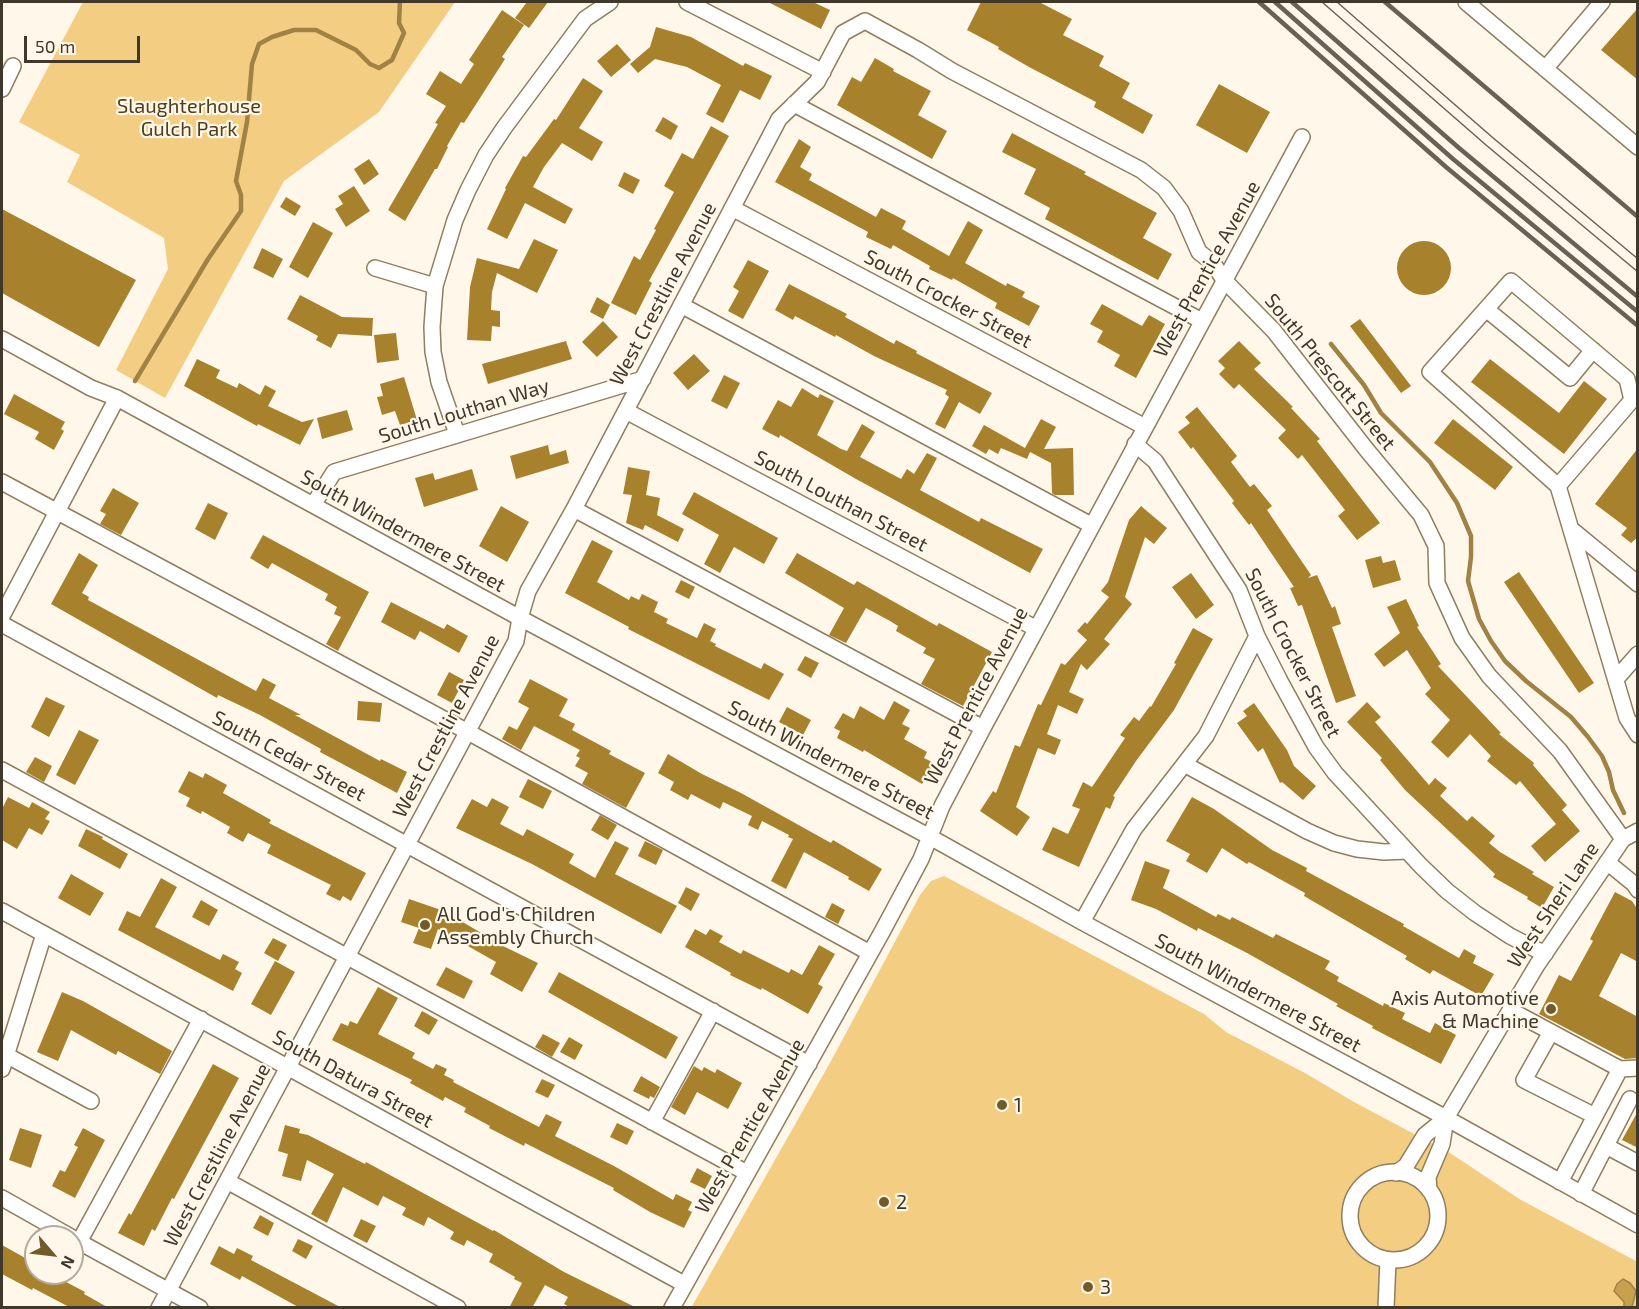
<!DOCTYPE html>
<style>
body{margin:0}
#map{position:relative;width:1639px;height:1309px;overflow:hidden;background:#fff8ea;font-family:"Exo 2",sans-serif}
canvas{display:block}
.frame{position:absolute;inset:0;border:3px solid #40392b;pointer-events:none}
.north{position:absolute;left:24px;top:1225px;width:60px;height:60px;box-sizing:border-box;background:#fff8ea;border:2px solid #b3ac9e;border-radius:50%;rotate:118deg;font-size:16px;font-weight:700;line-height:24px;text-align:center;color:#40392b}
.north::after{content:'';display:block;margin:auto;width:21px;height:27px;background:#725b2b;clip-path:polygon(50% 0,100% 100%,50% 72%,0 100%)}
.scale{position:absolute;left:24px;top:36px;width:116px;height:27px;box-sizing:border-box;border:3px solid #40392b;border-top:0;padding-left:8px;font-size:18px;line-height:21px;white-space:nowrap;color:#40392b;-webkit-text-stroke:4px #fff8ea;paint-order:stroke}
</style>
<div id="map">
<canvas width="1639" height="1309"></canvas>
<div class="frame"></div>
<div class="north">N</div>
<div class="scale">50 m</div>
</div>
<script>
const ctx = document.querySelector('canvas').getContext('2d');
ctx.lineJoin = 'round';
function fill(path, color) { ctx.fillStyle = color; ctx.fill(path, 'evenodd'); }
const shape = rows => new Path2D(rows.map(r => 'M' + r).join(''));
function trace(path, color, width, dash) { ctx.strokeStyle = color; ctx.lineWidth = width; ctx.lineCap = dash ? 'butt' : 'round'; ctx.setLineDash(dash || []); ctx.stroke(path); }
function drawText(font, color, halo, rows, align = 'center') {
  ctx.font = font + ' "Exo 2",sans-serif'; ctx.lineWidth = 4.5; ctx.setLineDash([]); ctx.textBaseline = 'middle'; ctx.strokeStyle = halo; ctx.fillStyle = color; for (const [text, x, y, turn = 0] of rows) {
    ctx.save(); ctx.translate(x, y); ctx.rotate((+turn || 0) * Math.PI / 180); ctx.textAlign = isNaN(turn) ? turn : align; if (halo) ctx.strokeText(text, 0, 0); ctx.fillText(text, 0, 0); ctx.restore();
  }
}
const green = shape([
 [83,2,455,2,379,112,284,181,165,398,116,370,168,269,164,238,67,182,80,155,19,122],
 [944,876,1204,1014,1226,1032,1305,1073,1354,1102,1450,1153,1521,1200,1638,1262,1637,1308,691,1308,831,1061,920,895,931,881]
]);
const water = shape([
 [1623,1279,1630,1283,1636,1291,1632,1307,1624,1307,1624,1302,1614,1291,1617,1284,1623,1279]
]);
const stream = shape([
 [1331,344,1364,385,1381,413,1430,462,1457,503,1471,536,1471,557,1468,581,1479,619,1491,641,1505,661,1526,681,1571,717,1588,737,1602,756,1609,772,1613,790,1624,813],
 [135,381,208,259,241,211,241,195,236,181,247,122,252,64,259,44,272,37,294,30,316,30,356,50,370,64,379,68,392,60,404,33,399,23,400,2]
]);
const building = shape([
 [527,2,548,2,529,28,515,18],
 [768,2,813,2,830,10,821,29],
 [981,2,1039,2,1072,19,1063,35,1104,56,1099,66,1130,83,1122,98,1153,115,1143,134,1094,107,1096,102,1029,67,998,49,999,47,967,30],
 [1638,8,1638,80,1601,50],
 [502,10,524,25,502,57,505,59,464,123,461,122,447,146,448,147,437,169,435,169,405,221,388,210,438,124,435,123,446,106,426,94,440,71,461,84,474,64,469,60],
 [656,27,691,37,743,66,745,63,772,76,760,100,740,90,723,123,706,114,721,85,687,67,655,59,638,73,630,64,650,47],
 [617,44,631,60,611,77,597,61],
 [875,58,894,69,893,71,931,91,918,115,947,131,932,159,837,105,852,77,861,82],
 [583,78,603,91,579,128,603,142,592,161,562,143,544,167,533,187,573,209,565,224,525,203,507,239,487,229,506,189,505,188,523,156,526,157,554,119,556,120],
 [1219,84,1270,112,1247,153,1196,125],
 [663,117,678,126,671,140,655,131],
 [711,126,729,136,649,281,652,283,636,315,611,303,634,256,640,260,656,230,654,229,674,192,664,186,682,153,693,159],
 [1012,133,1086,172,1084,174,1157,213,1143,238,1172,254,1158,280,1045,219,1050,208,1024,194,1036,169,1002,152],
 [799,139,811,147,800,167,812,174,809,180,876,217,881,208,906,221,902,229,949,256,968,221,983,230,965,263,1006,286,1007,283,1025,292,1022,297,1040,306,1029,326,995,308,997,303,953,278,952,280,929,269,930,266,893,245,891,249,866,237,868,232,775,182],
 [369,159,379,174,364,185,354,169],
 [624,172,640,180,633,194,618,186],
 [354,186,370,211,346,227,335,209,343,204,338,196],
 [286,197,301,206,295,216,280,207],
 [2,209,136,280,99,347,2,293],
 [313,222,333,233,308,278,289,267],
 [534,239,558,250,537,293,497,273,492,292,491,310,500,311,500,327,492,326,491,341,467,340,470,287,477,258,519,269],
 '1397 268a27 27 0 1 1 54 0a27 27 0 1 1-54 0Z',
 [262,248,283,259,273,278,253,268],
 [748,260,769,271,743,319,728,311,739,291,733,287],
 [789,284,847,314,845,317,894,344,896,340,917,351,916,353,992,393,980,414,959,402,945,429,935,424,949,397,945,394,947,390,874,356,836,335,835,337,795,316,793,320,775,310],
 [300,295,342,317,373,318,372,336,338,334,331,348,316,340,318,336,287,319],
 [597,297,610,305,603,319,590,312],
 [1102,304,1142,326,1149,315,1165,324,1136,378,1114,366,1120,355,1097,342,1103,331,1090,324],
 [1360,319,1411,386,1401,393,1350,326],
 [603,321,618,337,597,357,582,342],
 [396,333,399,360,377,363,374,335],
 [566,341,572,359,488,384,482,364],
 [1239,341,1261,363,1254,369,1293,407,1291,408,1320,439,1317,441,1380,523,1357,540,1338,516,1345,510,1302,455,1298,459,1278,438,1286,430,1239,384,1234,389,1219,374,1225,368,1218,361],
 [694,354,710,371,688,390,673,373],
 [197,359,220,370,216,378,237,388,239,383,260,395,265,385,276,391,268,406,302,422,314,419,300,445,258,424,257,426,184,386],
 [1490,359,1559,413,1584,381,1607,399,1564,454,1471,382],
 [724,375,740,383,727,409,711,401],
 [404,377,417,420,400,425,395,411,382,415,377,397,383,396,380,384],
 [802,388,818,398,820,394,834,401,817,435,841,449,847,451,862,424,875,432,860,457,901,479,907,469,914,474,927,453,937,458,920,490,979,522,981,518,1043,549,1030,573,856,479,780,435,779,438,762,429,778,400,791,407],
 [14,394,65,422,61,429,64,431,54,450,35,439,39,432,4,414],
 [1197,407,1237,456,1231,462,1250,487,1254,484,1272,506,1267,510,1311,575,1308,578,1317,575,1332,608,1335,606,1341,624,1332,627,1356,696,1336,703,1302,605,1298,606,1290,588,1294,587,1251,523,1249,525,1232,503,1234,501,1193,447,1191,449,1178,432,1190,423,1185,417],
 [347,410,353,430,322,439,317,418],
 [1041,419,1056,427,1044,449,1073,448,1074,495,1055,495,1052,493,1051,463,1030,452,1027,459,1001,448,998,454,989,449,986,454,972,446,984,425,1025,448],
 [1453,419,1513,467,1495,490,1434,443],
 [548,445,550,455,566,450,569,463,516,479,510,456],
 [1638,448,1638,537,1631,543,1621,535,1627,528,1595,504],
 [628,467,650,471,646,495,660,498,657,515,684,529,678,542,645,525,643,530,626,523,632,495,623,494],
 [472,469,478,490,424,507,415,478,433,473,435,480],
 [113,488,139,503,121,535,100,524,106,514,100,511],
 [694,492,778,538,764,564,734,547,720,573,704,564,719,535,682,514],
 [208,503,228,513,215,540,195,529],
 [501,506,529,522,507,562,479,546],
 [1141,506,1167,528,1154,544,1145,537,1125,597,1132,604,1104,639,1110,644,1087,670,1081,664,1069,692,1084,699,1077,714,1058,705,1047,734,1061,740,1055,755,1038,748,1016,807,1030,817,1017,836,980,811,993,791,996,793,1015,745,1020,747,1038,704,1041,705,1061,663,1065,665,1087,640,1077,631,1085,622,1087,624,1109,597,1101,591,1108,582,1129,520],
 [263,535,369,592,338,651,326,644,341,617,334,614,337,607,325,600,328,594,272,563,268,569,250,558],
 [592,540,613,551,597,582,629,600,631,596,639,600,642,594,658,602,654,612,668,619,666,623,697,638,704,623,716,629,710,641,716,644,715,646,761,669,764,663,784,674,769,700,628,629,629,627,565,593],
 [79,553,98,565,82,593,89,597,88,600,256,691,263,678,276,685,269,698,301,715,295,715,380,761,381,759,407,772,397,793,320,752,321,749,260,715,218,695,217,698,51,604],
 [797,553,854,585,857,581,937,626,939,623,992,652,963,706,921,684,935,659,923,653,926,648,896,631,898,626,890,621,866,608,846,643,829,635,844,608,785,573],
 [1381,556,1383,563,1395,560,1401,580,1373,588,1365,560],
 [1519,572,1594,683,1579,693,1504,582],
 [1191,573,1214,605,1196,619,1172,587],
 [681,580,695,587,689,599,675,592],
 [1406,599,1419,626,1417,627,1441,664,1438,666,1501,733,1499,734,1534,763,1533,765,1567,805,1562,810,1580,831,1545,862,1531,846,1556,824,1520,781,1516,785,1487,761,1491,756,1470,734,1448,758,1431,742,1450,720,1425,694,1431,688,1407,650,1384,667,1374,654,1400,633,1387,607],
 [391,602,444,629,447,624,468,636,459,653,420,631,415,640,381,622],
 [1193,628,1213,639,1174,710,1136,761,1113,796,1115,797,1110,809,1106,807,1079,867,1042,850,1053,827,1068,834,1080,809,1072,806,1083,782,1092,787,1125,738,1120,735,1134,717,1139,721,1150,706,1151,707,1176,664,1174,663],
 [805,656,819,663,811,678,797,670],
 [449,672,464,680,452,703,437,695],
 [530,679,568,699,559,716,575,724,572,730,611,751,609,754,645,773,626,808,582,784,588,773,575,766,580,758,576,756,580,750,534,726,521,750,502,739,509,726,517,730,529,708,518,702],
 [46,697,65,706,49,737,31,727],
 [358,701,382,703,380,722,357,720],
 [894,701,910,710,902,724,910,728,904,739,927,752,924,758,934,763,922,784,864,750,863,752,837,738,840,731,834,728,843,713,854,719,860,706,884,720],
 [1367,702,1381,717,1375,722,1429,785,1435,778,1447,788,1440,796,1467,821,1472,816,1495,836,1489,843,1500,852,1534,872,1532,874,1554,887,1542,908,1527,899,1528,897,1493,877,1495,874,1405,790,1380,760,1382,758,1347,722],
 [1254,703,1287,750,1294,766,1316,786,1303,800,1282,782,1280,783,1263,748,1258,752,1237,723,1247,716,1243,711],
 [787,707,811,720,803,735,779,722],
 [79,730,99,740,75,785,56,775],
 [668,754,702,774,741,793,831,843,833,840,882,869,869,891,848,879,849,877,804,852,786,889,771,881,793,839,788,837,789,835,762,821,758,830,748,825,752,816,723,802,720,809,691,794,688,800,670,790,674,782,658,773],
 [35,757,52,766,44,782,26,772],
 [189,771,203,778,205,773,227,785,223,793,271,820,269,823,366,873,351,901,343,896,340,901,326,894,331,885,267,853,271,845,248,833,243,842,227,833,230,827,202,811,201,814,186,806,190,798,178,792],
 [528,779,552,791,543,809,519,797],
 [8,797,29,808,32,802,50,812,45,819,50,821,42,835,29,828,17,849,2,840,2,809],
 [1192,797,1214,809,1272,850,1307,868,1306,871,1404,924,1403,926,1459,958,1464,949,1476,956,1473,963,1494,974,1481,996,1433,970,1430,974,1405,959,1407,956,1304,896,1305,893,1249,862,1247,864,1222,848,1207,873,1186,861,1190,854,1166,841],
 [492,798,509,807,500,824,523,836,527,829,546,839,574,854,569,863,595,878,615,841,629,848,615,874,677,906,661,934,532,864,456,828,472,799,487,807],
 [600,815,617,825,608,840,591,830],
 [86,829,103,837,102,839,128,854,120,869,78,846],
 [645,841,663,850,656,865,638,856],
 [1145,861,1170,870,1163,888,1216,917,1218,914,1230,920,1232,917,1273,938,1276,934,1330,961,1325,969,1339,977,1337,981,1383,1006,1384,1003,1405,1013,1402,1019,1430,1033,1435,1023,1456,1035,1441,1064,1372,1028,1373,1026,1336,1006,1338,1004,1247,953,1198,928,1197,931,1156,909,1131,900],
 [71,874,104,893,90,916,58,898],
 [161,878,177,887,155,927,220,960,223,954,239,962,235,969,242,973,233,991,118,930,127,911,140,917],
 [686,887,700,894,691,911,678,903],
 [1615,892,1632,901,1638,910,1638,962,1621,953,1599,996,1638,1017,1638,1058,1625,1059,1539,1014,1559,975,1571,981,1593,941,1590,939],
 [409,899,444,911,505,947,538,963,522,992,490,974,496,962,438,929,431,949,413,943,419,928,401,922],
 [201,900,218,910,209,926,192,917],
 [832,903,845,910,838,924,825,917],
 [695,929,706,935,710,929,723,936,719,942,741,954,743,950,789,973,791,969,802,975,819,945,835,954,818,984,823,987,808,1014,762,988,761,990,730,975,731,973,685,947],
 [273,938,287,945,278,961,264,953],
 [275,961,295,972,271,1015,251,1004],
 [446,967,473,981,464,999,436,985],
 [559,972,678,1037,666,1059,548,992],
 [378,987,398,998,378,1034,415,1053,412,1058,433,1069,436,1064,447,1069,444,1075,454,1080,453,1082,539,1127,546,1114,562,1122,555,1136,614,1166,673,1200,676,1194,692,1202,688,1210,692,1212,684,1228,650,1212,613,1190,614,1188,525,1143,524,1146,489,1128,490,1126,464,1112,466,1108,445,1097,443,1101,410,1083,412,1080,332,1040,341,1023,348,1026,350,1021,357,1024],
 [62,992,83,1001,172,1051,160,1074,118,1051,116,1055,71,1030,58,1061,37,1052],
 [422,1011,438,1020,429,1035,414,1026],
 [543,1034,560,1043,552,1057,535,1047],
 [569,1037,583,1045,575,1060,560,1052],
 [213,1064,239,1078,174,1199,172,1198,155,1231,152,1229,144,1246,118,1233,129,1213,131,1215],
 [694,1066,702,1071,704,1067,715,1073,717,1069,742,1083,728,1109,697,1092,685,1115,671,1107],
 [641,1076,660,1087,654,1098,650,1096,649,1099,633,1091],
 [542,1079,555,1085,548,1098,535,1092],
 [1638,1111,1638,1148,1622,1140],
 [617,1123,634,1131,627,1145,610,1137],
 [285,1125,300,1129,299,1133,308,1135,365,1164,366,1162,493,1231,494,1230,564,1272,637,1308,571,1308,564,1304,568,1297,545,1285,532,1308,509,1308,522,1283,514,1279,515,1277,489,1262,493,1254,467,1240,464,1246,450,1239,454,1232,428,1217,424,1226,402,1215,406,1208,383,1196,378,1206,343,1187,327,1223,311,1214,334,1174,307,1160,301,1181,282,1176,288,1154,278,1151],
 [20,1128,42,1135,31,1168,9,1160],
 [83,1128,105,1140,75,1198,52,1186,60,1170,65,1172,78,1147,74,1145],
 [697,1168,712,1176,705,1189,690,1182],
 [260,1215,274,1223,268,1236,253,1228],
 [361,1219,376,1226,367,1243,353,1236],
 [298,1239,313,1246,306,1259,292,1251],
 [2,1245,36,1264,36,1273,49,1273,85,1292,84,1294,109,1308,71,1308,33,1288,32,1290,2,1274],
 [219,1246,234,1254,237,1248,253,1256,251,1260,342,1308,300,1308,242,1276,240,1280,210,1264]
]);
const minor = shape([
 [687,2,823,72],
 [1466,2,1638,147],
 [1545,69,1602,2],
 [2,89,13,66],
 [794,104,1202,321],
 [732,208,1145,427],
 [375,268,435,286],
 [681,305,1091,525],
 [1486,309,1570,378,1593,350],
 [2,339,91,388,117,398,520,618,930,837,1082,922,1446,1118,1638,1225],
 [626,411,1035,628],
 [457,434,439,382,433,352,432,327,435,286,455,220,468,190,486,155,504,128,585,19,610,2],
 [1135,444,1155,461,1239,590,1257,636,1280,681,1316,747,1335,773,1421,866,1447,891,1475,913,1510,936,1545,954],
 [2,482,468,732,870,953],
 [1558,486,1632,400,1627,379,1511,281,1430,372,1558,486,1627,718,1638,735],
 [313,505,334,472,643,379],
 [574,509,983,728],
 [1571,529,1638,584],
 [2,616,117,398],
 [2,624,809,1064],
 [1616,679,1638,654],
 [1186,765,1307,831,1334,843,1357,849,1384,852,1407,851],
 [2,770,747,1173],
 [1607,862,1634,884,1638,890],
 [2,911,684,1284],
 [1082,922,1134,829,1206,736,1257,636],
 [1510,1010,1620,1069,1560,1182],
 [1551,1032,1524,1080,1595,1116],
 [6,1055,91,1101],
 [2,1069,44,934],
 [1620,1069,1638,1068],
 [652,1122,713,1011],
 [1606,1146,1638,1163],
 '1350 1216a44 44 0 1 1 88 0a44 44 0 1 1-88 0Z',
 [1396,1173,1406,1166,1425,1135,1446,1118,1537,965,1623,839,1638,831],
 [227,1181,458,1308],
 [1429,1190,1428,1177,1442,1144,1446,1118],
 [1581,1194,1630,1099],
 [2,1198,71,1237],
 [72,1238,200,1308],
 [79,1242,201,1019],
 [159,1308,516,641,520,618,528,591,574,509,779,119,817,82,843,33,865,21,918,50,952,71,1141,170,1164,188,1181,211,1199,252,1213,263,1224,280,1274,331,1366,449,1421,515,1436,546,1437,583,1462,638,1489,676,1560,751,1623,839],
 [672,1308,882,932,921,859,942,806,983,728,1302,137],
 [1386,1308,1388,1260]
]);
const tram = shape([
 [1322,2,1486,145,1638,272],
 [1337,2,1492,137,1638,259]
]);
const rail = shape([
 [1259,2,1446,167,1638,326],
 [1275,2,1453,159,1638,312],
 [1292,2,1459,148,1638,297],
 [1385,2,1638,217]
]);
const markers = [
 [425,925,6,"#725b2b"],
 [1551,1009,6,"#725b2b"],
 [1002,1105,6,"#725b2b"],
 [884,1202,6,"#725b2b"],
 [1088,1287,6,"#725b2b"]
];
const parkNames = [
 ["Slaughterhouse",189,106],
 ["Gulch Park",189,129]
];
const streetNames = [
 ["West Prentice Avenue",1207,269,-61],
 ["West Crestline Avenue",663,294,-62],
 ["South Crocker Street",948,299,28],
 ["South Prescott Street",1330,372,51],
 ["South Louthan Way",464,411,-17],
 ["South Louthan Street",841,501,28],
 ["South Windermere Street",403,531,29],
 ["South Crocker Street",1293,653,63],
 ["West Prentice Avenue",976,696,-62],
 ["West Crestline Avenue",446,726,-62],
 ["South Cedar Street",289,756,28],
 ["South Windermere Street",831,760,28],
 ["West Sheri Lane",1553,905,-56],
 ["South Windermere Street",1258,993,28],
 ["South Datura Street",353,1079,29],
 ["West Prentice Avenue",750,1126,-60],
 ["West Crestline Avenue",217,1155,-62]
];
const poiNames = [
 ["All God's Children",437,914],
 ["Assembly Church",437,937],
 ["Axis Automotive",1539,998,"right"],
 ["& Machine",1539,1021,"right"],
 ["1",1014,1105],
 ["2",896,1202],
 ["3",1100,1287]
];
fill(green, '#f3cd82');
fill(water, '#c8a14f');
trace(water, '#9f8244', 1.5);
trace(stream, '#9f8244', 4.5);
fill(building, '#a8812c');
trace(minor, '#8e7e5e', 18);
trace(minor, '#fff', 15);
trace(tram, '#696254', 1.5);
trace(rail, '#696254', 4.5);
for (const [x, y, r, color] of markers) { const dot = new Path2D(); dot.arc(x, y, r, 0, 2 * Math.PI); ctx.fillStyle = color; ctx.fill(dot); trace(dot, '#fff8ea', 2); }
drawText('20px', '#4f3e1b', '#fff8ea', parkNames);
drawText('20px', '#40392b', '#fff8ea', streetNames);
drawText('20px', '#40392b', '#fff8ea', poiNames, 'left');
</script>
